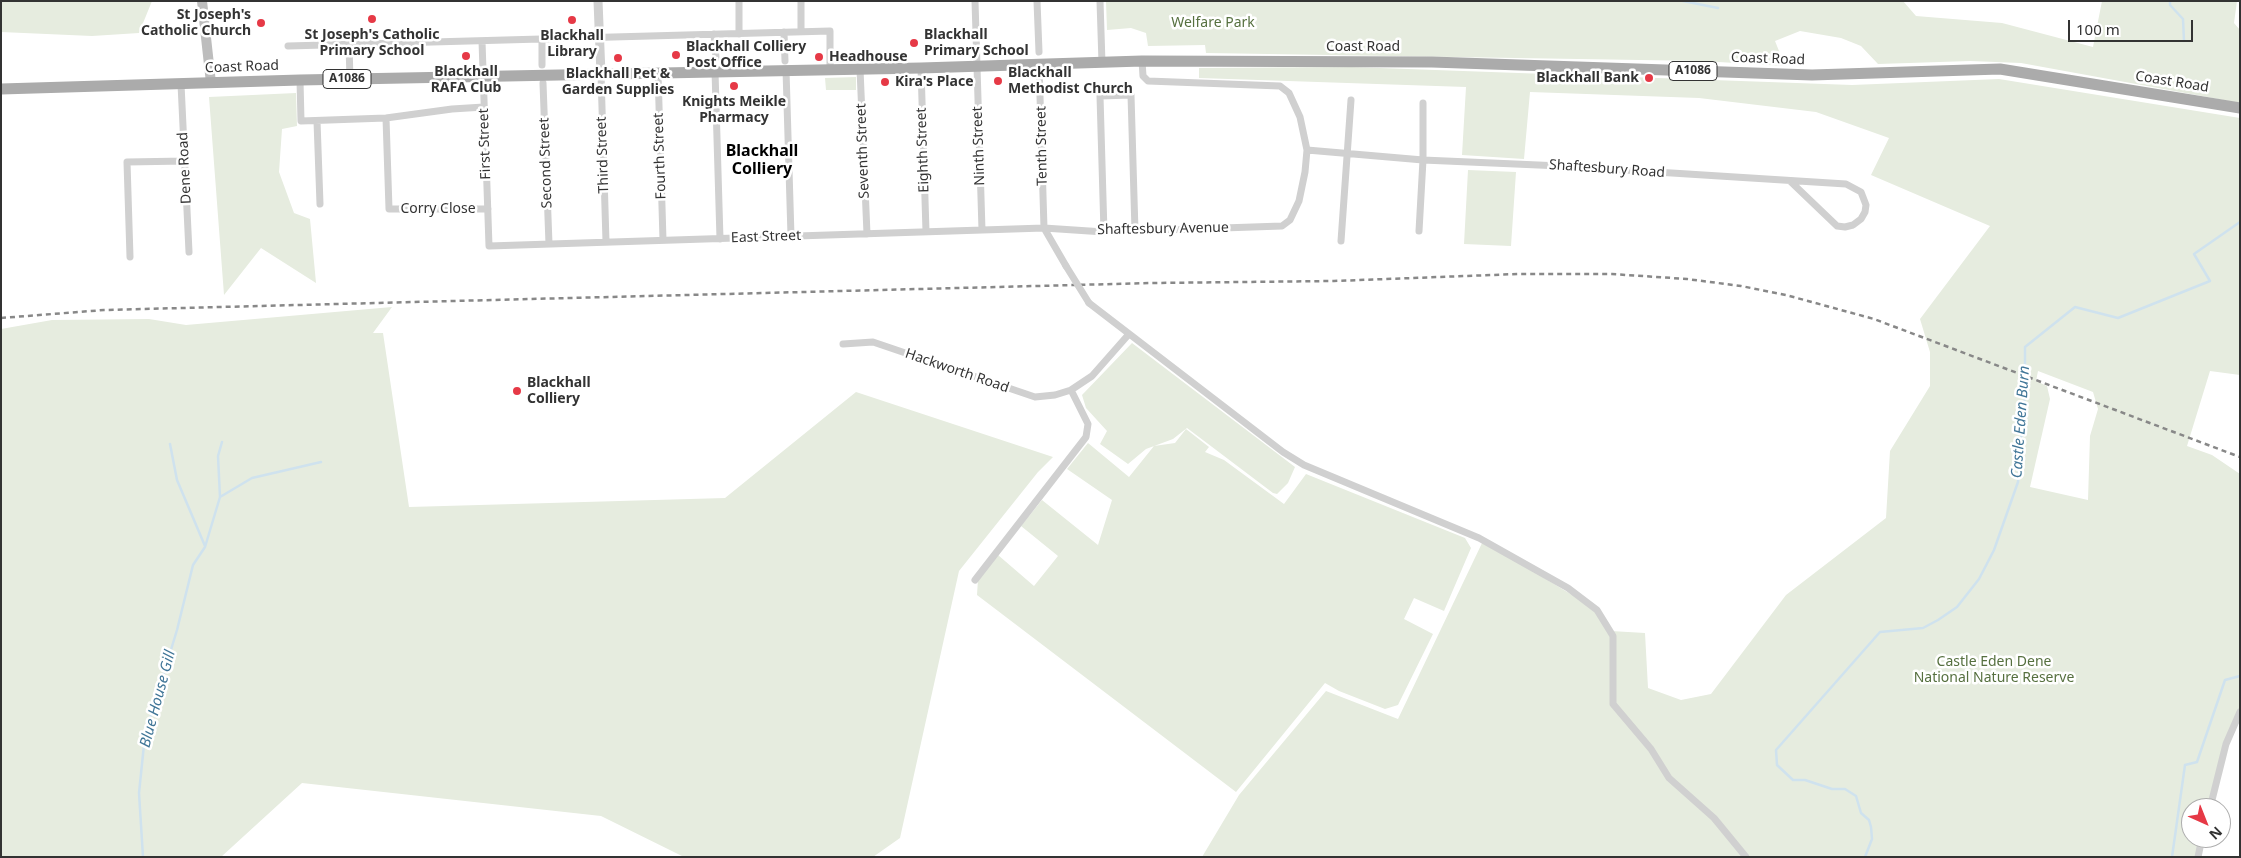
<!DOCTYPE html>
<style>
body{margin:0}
#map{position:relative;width:2241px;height:858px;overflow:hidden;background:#fff;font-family:"Noto Sans",sans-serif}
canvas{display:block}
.frame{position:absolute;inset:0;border:2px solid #333;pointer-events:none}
.north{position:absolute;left:2181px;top:798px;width:50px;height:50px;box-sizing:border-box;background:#fff;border:1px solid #adadad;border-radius:50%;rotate:136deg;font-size:14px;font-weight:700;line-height:20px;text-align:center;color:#333}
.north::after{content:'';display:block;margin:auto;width:18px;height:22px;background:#e63946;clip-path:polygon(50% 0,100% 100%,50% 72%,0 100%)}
.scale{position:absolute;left:2068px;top:20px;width:125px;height:22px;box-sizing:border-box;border:2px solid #333;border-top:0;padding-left:6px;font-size:15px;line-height:18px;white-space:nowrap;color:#333;-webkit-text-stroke:4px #fff;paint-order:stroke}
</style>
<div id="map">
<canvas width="2241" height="858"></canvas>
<div class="frame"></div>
<div class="north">N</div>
<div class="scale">100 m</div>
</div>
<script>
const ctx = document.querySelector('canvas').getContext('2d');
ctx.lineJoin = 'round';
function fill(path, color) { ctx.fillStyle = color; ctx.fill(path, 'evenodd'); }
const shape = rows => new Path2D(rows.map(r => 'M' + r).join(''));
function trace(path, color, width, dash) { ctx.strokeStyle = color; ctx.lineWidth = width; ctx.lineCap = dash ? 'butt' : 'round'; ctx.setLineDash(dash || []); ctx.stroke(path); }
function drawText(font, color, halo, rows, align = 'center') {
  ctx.font = font + ' "Noto Sans",sans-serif'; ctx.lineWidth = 5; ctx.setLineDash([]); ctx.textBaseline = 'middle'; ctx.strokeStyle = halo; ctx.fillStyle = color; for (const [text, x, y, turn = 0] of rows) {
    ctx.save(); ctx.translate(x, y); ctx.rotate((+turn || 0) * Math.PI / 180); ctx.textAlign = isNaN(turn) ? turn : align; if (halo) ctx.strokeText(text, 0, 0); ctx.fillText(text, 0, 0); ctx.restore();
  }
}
const green = shape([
 [1,1,152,1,139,33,92,36,1,32],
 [1106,1,1903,1,1916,16,2002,23,2093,47,2102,1,2237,1,2234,23,2240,30,2240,103,2021,63,1970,61,1878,64,1861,46,1841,38,1800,31,1775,41,1785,66,1702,61,1206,53,1205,45,1148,46,1146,33,1131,28,1107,30],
 [1352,67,1852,85,1999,79,2240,118,2240,375,2210,371,2187,446,2212,455,2240,474,2240,712,2236,718,2210,808,2191,808,2191,838,2202,838,2198,857,1202,857,1239,795,1326,691,1398,719,1483,541,1597,610,1611,631,1645,633,1648,688,1681,700,1711,694,1786,595,1886,518,1890,451,1930,386,1930,352,1920,319,1990,226,1871,175,1889,138,1816,112,1699,98,1530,92,1524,159,1462,155,1466,87,1199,78,1199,68],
 [2038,371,2093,392,2098,409,2090,436,2088,500,2030,487,2050,399,2047,386,2036,381],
 [856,77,856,90,826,90,825,78],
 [296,93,297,126,282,129,279,172,294,213,310,219,316,283,261,248,224,295,209,97],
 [1468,170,1516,172,1511,246,1464,244],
 [392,307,373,333,383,333,409,507,725,498,856,392,1053,457,1038,472,959,571,900,838,873,857,684,857,601,816,302,783,221,857,1,857,1,329,52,320,149,319,186,325],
 [1132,343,1295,467,1288,483,1277,494,1273,493,1187,428,1173,439,1146,449,1128,464,1100,444,1107,431,1086,408,1082,395],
 [1186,429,1209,447,1205,452,1224,460,1284,504,1306,474,1465,538,1471,548,1444,611,1414,598,1404,619,1433,634,1398,705,1385,709,1339,691,1325,683,1236,792,977,595,978,579,998,555,1034,586,1058,556,1021,526,1042,500,1098,545,1112,500,1067,469,1088,443,1129,477,1154,446,1175,443]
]);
const stream = shape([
 [1683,1,1718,8],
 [2170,1,2170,5,2183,19,2184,41],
 [170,444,177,480,205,546],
 [220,497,218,456,222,442],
 [143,857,139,793,145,735,177,630,193,565,205,547,220,497,252,478,321,462],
 [1865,857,1872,839,1871,827,1869,820,1861,813,1856,796,1845,789,1832,789,1805,780,1793,780,1777,765,1776,750,1880,632,1923,628,1938,620,1957,607,1979,579,1994,550,2018,482,2025,389,2025,347,2075,307,2118,318,2210,281,2194,254,2240,222],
 [2172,857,2185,765,2197,762,2225,680,2240,676]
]);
const minor = shape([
 [739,1,739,34],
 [801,1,801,31],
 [975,1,982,230],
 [1037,1,1039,52],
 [1100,1,1102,63],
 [784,32,785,61],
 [714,34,716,58],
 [542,40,542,65],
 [482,41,489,246,1044,228,1104,232,1282,226,1290,220,1299,201,1305,172,1307,150,1300,117,1289,93,1280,86,1148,81,1143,76,1142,61],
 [349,45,350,79],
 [288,46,830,31,830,69],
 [1039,63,1044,228,1066,266],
 [921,68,926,232],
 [860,69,867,234],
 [786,70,791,236],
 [715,71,720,239],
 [658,72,663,240],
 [601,74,606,242],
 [300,80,301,121,386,118,452,109,484,107],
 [543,83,549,244],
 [181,84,189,252],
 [386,118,389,209,488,209],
 [317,121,320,204],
 [1307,150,1423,160,1561,166,1846,184,1861,192,1866,205,1865,212,1861,219,1853,225,1845,227,1837,226,1790,181],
 [1419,231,1423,160,1423,103],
 [1104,232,1100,96,1131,95,1135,231],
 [1341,241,1351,100],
 [130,257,127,162,185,161],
 [1089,303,1283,452,1304,465,1479,538,1568,588,1597,610,1613,636,1613,704,1651,749,1669,778,1714,818,1746,857],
 [843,344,873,342,1035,397,1055,395,1071,390],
 [975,580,1086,437,1088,424,1071,390,1092,376,1129,334],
 [2210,808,2226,744,2240,712],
 [2198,857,2202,838]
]);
const tertiary = shape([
 [598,1,601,74]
]);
const secondary = shape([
 [202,1,211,83]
]);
const primary = shape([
 [1,89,300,80,921,68,1142,61,1432,62,1812,75,2000,69,2240,108]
]);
const rail = shape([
 [1,318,104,310,1152,283,1334,281,1518,274,1612,274,1687,279,1741,286,1786,295,1874,319,2240,457]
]);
const minorBridge = shape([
 [1066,266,1089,303]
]);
const markers = [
 [372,19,5,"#e63946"],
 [572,20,5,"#e63946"],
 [261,23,5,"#e63946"],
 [914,43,5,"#e63946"],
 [676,55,5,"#e63946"],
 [466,56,5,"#e63946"],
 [819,57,5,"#e63946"],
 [618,58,5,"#e63946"],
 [1649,78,5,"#e63946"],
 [998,81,5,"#e63946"],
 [885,82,5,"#e63946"],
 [734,86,5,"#e63946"],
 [517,391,5,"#e63946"]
];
const shields = [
 [1693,71,48],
 [347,79,48]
];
const shieldNames = [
 ["A1086",1693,71],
 ["A1086",347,79]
];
const poiNames = [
 ["St Joseph's",251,15,"right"],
 ["Catholic Church",251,31,"right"],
 ["St Joseph's Catholic",372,35,"center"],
 ["Primary School",372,51,"center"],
 ["Blackhall",924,35],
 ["Primary School",924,51],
 ["Blackhall",572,36,"center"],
 ["Library",572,52,"center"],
 ["Blackhall Colliery",686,47],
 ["Post Office",686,63],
 ["Headhouse",829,57],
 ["Blackhall",466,72,"center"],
 ["RAFA Club",466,88,"center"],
 ["Blackhall",1008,73],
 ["Methodist Church",1008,89],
 ["Blackhall Pet &",618,74,"center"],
 ["Garden Supplies",618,90,"center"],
 ["Blackhall Bank",1639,78,"right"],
 ["Kira's Place",895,82],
 ["Knights Meikle",734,102,"center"],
 ["Pharmacy",734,118,"center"],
 ["Blackhall",527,383],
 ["Colliery",527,399]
];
const parkNames = [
 ["Welfare Park",1213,23],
 ["Castle Eden Dene",1994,662],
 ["National Nature Reserve",1994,678]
];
const streetNames = [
 ["Coast Road",1363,47],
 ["Coast Road",1768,59,2],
 ["Coast Road",242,67,-2],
 ["Coast Road",2172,82,9],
 ["First Street",485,144,-92],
 ["Ninth Street",979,146,-92],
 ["Tenth Street",1042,146,-91],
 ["Eighth Street",923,150,-92],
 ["Seventh Street",863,151,-92],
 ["Third Street",603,155,-92],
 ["Fourth Street",660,156,-92],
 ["Second Street",546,163,-92],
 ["Dene Road",185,168,-93],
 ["Shaftesbury Road",1607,169,4],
 ["Corry Close",438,209],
 ["Shaftesbury Avenue",1163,229,-1],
 ["East Street",766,237,-2],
 ["Hackworth Road",957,371,19]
];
const waterNames = [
 ["Castle Eden Burn",2021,422,-86],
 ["Blue House Gill",158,699,-75]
];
const quarterNames = [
 ["Blackhall",762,151],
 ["Colliery",762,169]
];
fill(green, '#e6ecdf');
trace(stream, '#cfe2ee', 2.5);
trace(minor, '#d0d0d0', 7);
trace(tertiary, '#d0d0d0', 9);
trace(secondary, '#bdbdbd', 10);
trace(primary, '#ababab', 11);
trace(rail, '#888', 2.5, [5, 4]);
trace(minorBridge, '#d0d0d0', 7);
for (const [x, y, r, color] of markers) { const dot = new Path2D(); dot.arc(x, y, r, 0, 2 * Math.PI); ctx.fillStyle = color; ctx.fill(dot); trace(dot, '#fff', 2); }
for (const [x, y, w] of shields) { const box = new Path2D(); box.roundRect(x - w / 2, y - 9.5, w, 19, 4); ctx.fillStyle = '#fff'; ctx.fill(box); trace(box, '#333', 1); }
drawText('bold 12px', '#333', null, shieldNames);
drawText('bold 14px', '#333', '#fff', poiNames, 'left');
drawText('14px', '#56703f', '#fff', parkNames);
drawText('14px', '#333', '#fff', streetNames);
drawText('italic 15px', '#3f7597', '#fff', waterNames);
drawText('bold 16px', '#000', '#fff', quarterNames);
</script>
